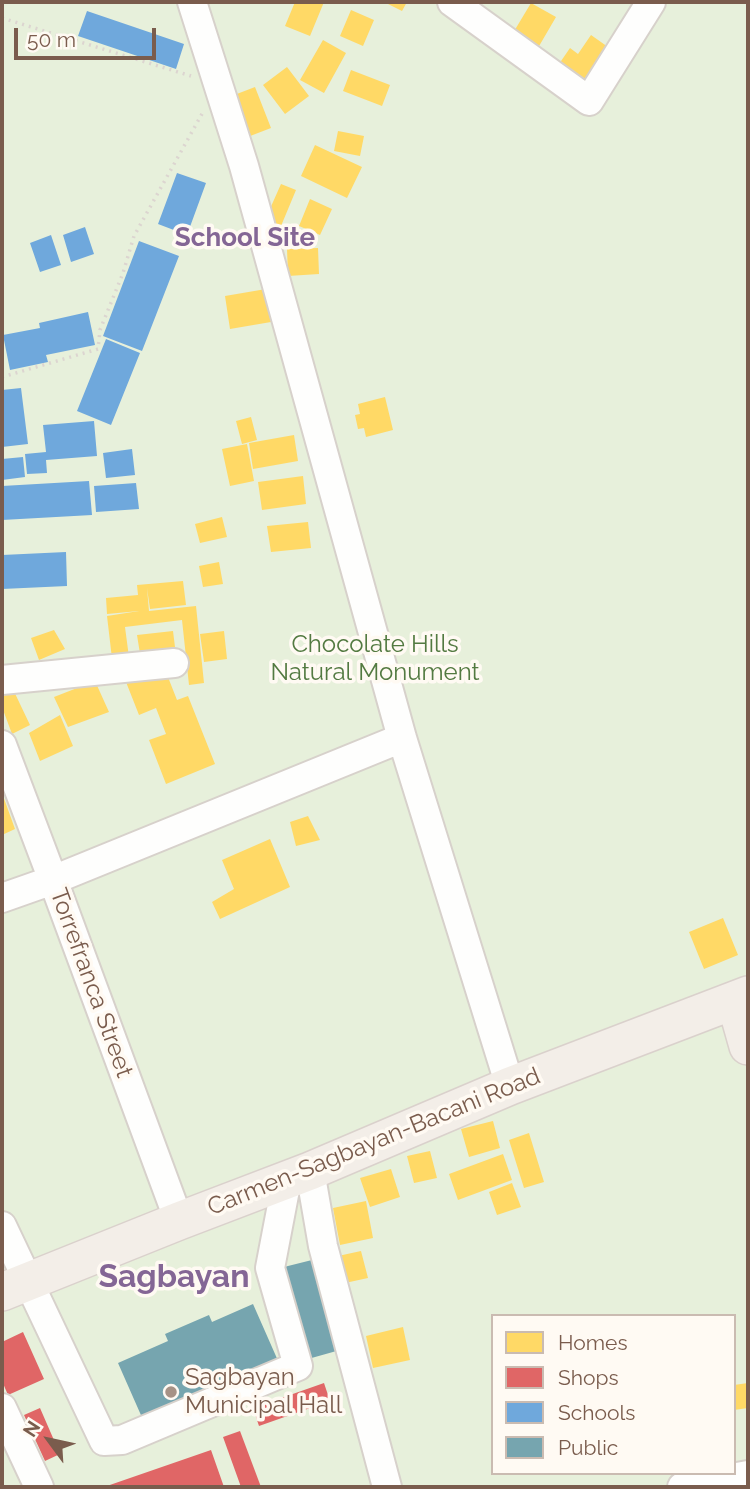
<!DOCTYPE html>
<style>
body{margin:0}
#map{position:relative;width:750px;height:1489px;overflow:hidden;background:#f9f5f0;font-family:Raleway,sans-serif}
canvas{display:block}
.frame{position:absolute;inset:0;border:4px solid #7a5c4d;pointer-events:none}
.legend{position:absolute;left:491px;top:1314px;width:245px;height:161px;box-sizing:border-box;background:#fffaf3;border:2px solid #cabbb1;margin:0;padding:9px 12px;list-style:none;font-size:21px;color:#7a5c4d}
.legend li{display:flex;align-items:center;gap:14px;height:35px}
.legend b{width:35px;border:2px solid #cabbb1}
.north{position:absolute;left:14px;top:1405px;width:70px;height:70px;-webkit-text-stroke:5px #fffaf3;paint-order:stroke;rotate:303deg;font-size:19px;font-weight:700;line-height:28px;text-align:center;color:#7a5c4d}
.north::after{content:'';display:block;margin:auto;width:24px;height:32px;background:#7a5c4d;clip-path:polygon(50% 0,100% 100%,50% 72%,0 100%)}
.scale{position:absolute;left:14px;top:28px;width:142px;height:32px;box-sizing:border-box;border:4px solid #7a5c4d;border-top:0;padding-left:9px;font-size:21px;line-height:24px;white-space:nowrap;color:#7a5c4d;-webkit-text-stroke:5px #fffaf3;paint-order:stroke}
</style>
<div id="map">
<canvas width="750" height="1489"></canvas>
<div class="frame"></div>
<ul class="legend">
<li><b style="height:19px;background:#ffd966"></b>Homes</li>
<li><b style="height:19px;background:#e06666"></b>Shops</li>
<li><b style="height:19px;background:#6fa8dc"></b>Schools</li>
<li><b style="height:19px;background:#76a5af"></b>Public</li>
</ul>
<div class="north">N</div>
<div class="scale">50 m</div>
</div>
<script>
const ctx = document.querySelector('canvas').getContext('2d');
ctx.lineJoin = 'round';
function fill(path, color) { ctx.fillStyle = color; ctx.fill(path, 'evenodd'); }
const shape = rows => new Path2D(rows.map(r => 'M' + r).join(''));
function trace(path, color, width, dash) { ctx.strokeStyle = color; ctx.lineWidth = width; ctx.lineCap = dash ? 'butt' : 'round'; ctx.setLineDash(dash || []); ctx.stroke(path); }
function drawText(font, color, halo, rows, align = 'center') {
  ctx.font = font + ' Raleway,sans-serif'; ctx.lineWidth = 7; ctx.setLineDash([]); ctx.textBaseline = 'middle'; ctx.strokeStyle = halo; ctx.fillStyle = color; for (const [text, x, y, turn = 0] of rows) {
    ctx.save(); ctx.translate(x, y); ctx.rotate((+turn || 0) * Math.PI / 180); ctx.textAlign = isNaN(turn) ? turn : align; if (halo) ctx.strokeText(text, 0, 0); ctx.fillText(text, 0, 0); ctx.restore();
  }
}
const green = shape([
 [2,2,748,2,748,1487,2,1487],
 [493,1316,734,1316,734,1473,493,1473]
]);
const homes = shape([
 [295,2,324,2,310,36,285,26],
 [384,2,407,2,402,11],
 [531,3,556,17,535,53,510,38],
 [351,10,374,20,363,46,340,36],
 [591,35,608,47,584,81,559,64,570,48,578,54],
 [323,40,346,53,324,93,300,80],
 [287,67,309,96,285,114,263,85],
 [351,70,390,85,382,106,343,91],
 [255,87,271,128,245,138,229,97],
 [338,131,364,136,360,156,334,151],
 [315,145,362,167,347,198,301,176],
 [281,184,296,190,281,226,265,220],
 [310,199,332,209,320,235,299,226],
 [318,248,319,274,288,276,287,249],
 [266,289,271,322,230,329,225,296],
 [385,397,393,430,366,437,364,428,358,429,355,415,360,414,358,404],
 [251,417,257,440,242,444,236,421],
 [294,435,298,461,253,469,249,443],
 [247,444,254,481,230,486,222,449],
 [303,476,306,504,262,510,258,482],
 [222,517,227,537,200,543,195,524],
 [308,522,311,548,271,552,267,526],
 [219,562,223,584,203,587,199,566],
 [183,581,186,605,150,609,147,588,149,611,196,606,204,683,189,685,182,620,125,627,130,665,113,667,107,616,139,611,107,614,106,598,138,595,137,585],
 [54,630,65,649,39,660,31,638],
 [173,631,176,655,141,660,137,635],
 [224,631,227,659,204,662,200,634],
 [164,667,177,700,188,696,215,764,166,784,149,740,166,734,156,708,139,715,126,682],
 [95,681,109,712,68,727,54,697],
 [10,683,30,725,12,734,2,707,2,687],
 [60,715,73,746,40,761,29,733],
 [2,793,15,829,2,835],
 [308,816,320,840,296,846,290,822],
 [270,839,290,887,220,919,212,902,234,889,222,860],
 [723,918,738,955,704,969,689,932],
 [493,1121,500,1148,469,1157,461,1129],
 [529,1133,544,1182,524,1188,509,1140],
 [430,1151,437,1178,414,1183,407,1156],
 [503,1154,512,1180,458,1200,449,1174],
 [391,1169,400,1197,370,1207,360,1178],
 [512,1183,521,1207,497,1215,489,1192],
 [366,1201,373,1238,340,1245,333,1208],
 [361,1251,368,1278,345,1283,338,1256],
 [403,1327,410,1360,373,1368,366,1336],
 [748,1383,748,1408,734,1410,734,1385]
]);
const shops = shape([
 [23,1332,44,1379,8,1395,2,1381,2,1342],
 [324,1383,330,1401,259,1426,253,1408],
 [40,1408,60,1454,45,1461,24,1415],
 [240,1431,261,1487,241,1487,223,1437],
 [211,1450,224,1487,104,1487]
]);
const schools = shape([
 [87,11,184,44,176,69,78,36],
 [177,173,206,183,187,235,158,224],
 [85,227,94,254,71,262,63,235],
 [51,235,61,265,40,272,30,243],
 [139,241,179,256,142,351,103,336],
 [88,312,95,345,46,355,48,362,10,370,3,335,40,328,39,323],
 [106,339,140,353,111,425,77,411],
 [21,388,28,444,2,447,2,390],
 [94,421,97,456,46,460,47,473,27,474,25,454,46,452,43,425],
 [132,449,135,475,106,478,103,453],
 [23,457,25,477,2,480,2,459],
 [89,481,92,515,2,520,2,486],
 [136,483,139,509,96,512,94,486],
 [66,552,67,586,2,589,2,555]
]);
const public = shape([
 [316,1259,340,1350,308,1359,284,1267],
 [253,1304,279,1363,144,1422,118,1363,168,1341,165,1334,209,1315,212,1322]
]);
const path = shape([
 [2,18,191,76],
 [2,377,98,349,100,330,123,273,134,236,203,112]
]);
const minor = shape([
 [192,2,244,166,402,738,510,1086],
 [452,2,589,101,651,2],
 [2,680,174,663],
 [2,745,53,880,179,1221],
 [2,898,53,880,402,738],
 [310,1171,323,1246,387,1487],
 [2,1226,104,1441,122,1440,298,1366,270,1268,287,1179],
 [2,1408,39,1487],
 [682,1487,748,1475]
]);
const major = shape([
 [735,1000,748,1046],
 [2,1292,179,1221,310,1171,510,1086,748,995]
]);
const markers = [
 [171,1392,7,"#a69286"]
];
const parkNames = [
 ["Chocolate Hills",375,645],
 ["Natural Monument",375,673]
];
const streetNames = [
 ["Torrefranca Street",91,983,70],
 ["Carmen-Sagbayan-Bacani Road",374,1142,-22]
];
const poiNames = [
 ["Sagbayan",185,1378],
 ["Municipal Hall",185,1406]
];
const neighbourhoodNames = [
 ["School Site",245,238]
];
const districtNames = [
 ["Sagbayan",174,1277]
];
fill(green, '#e7f0db');
fill(homes, '#ffd966');
fill(shops, '#e06666');
fill(schools, '#6fa8dc');
fill(public, '#76a5af');
trace(minor, '#d7d1cb', 32);
trace(major, '#dad1cc', 40);
trace(path, '#dcd5d0', 3.5, [2, 5]);
trace(minor, '#fefefd', 28);
trace(major, '#f3eee8', 37);
for (const [x, y, r, color] of markers) { const dot = new Path2D(); dot.arc(x, y, r, 0, 2 * Math.PI); ctx.fillStyle = color; ctx.fill(dot); trace(dot, '#fffaf3', 2.5); }
drawText('24px', '#537a41', '#fffaf3', parkNames);
drawText('24px', '#7a5c4d', '#fffaf3', streetNames);
drawText('24px', '#7a5c4d', '#fffaf3', poiNames, 'left');
drawText('bold 26px', '#846695', '#fffaf3', neighbourhoodNames);
drawText('bold 32px', '#846695', '#fffaf3', districtNames);
</script>
